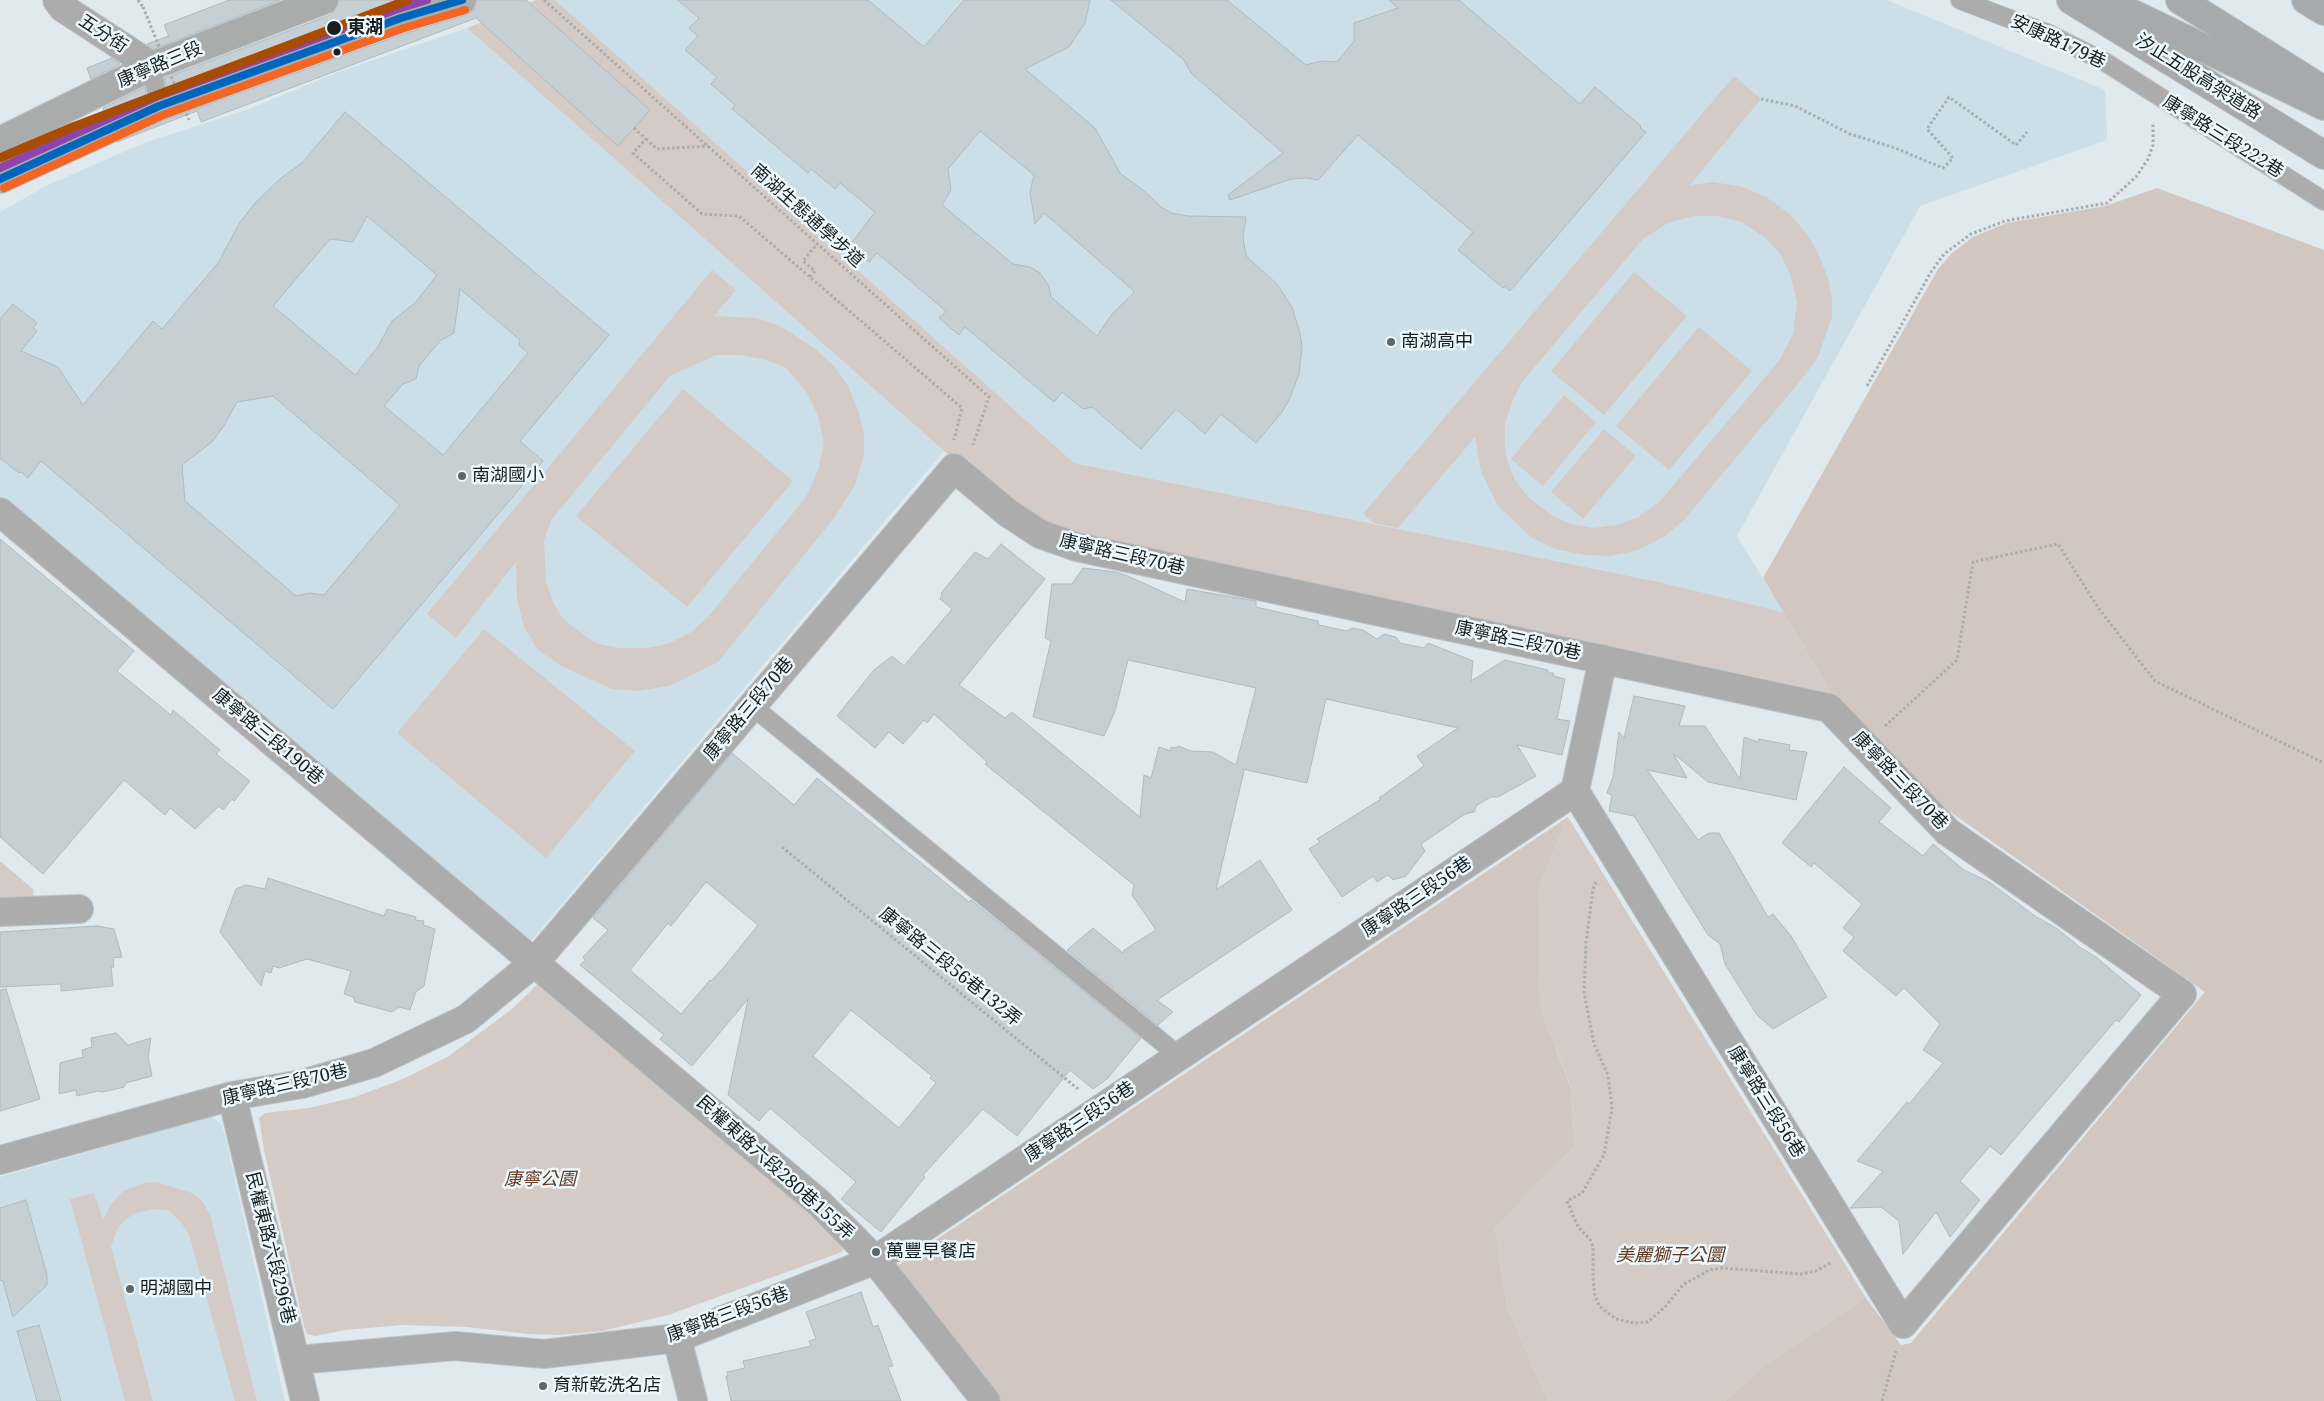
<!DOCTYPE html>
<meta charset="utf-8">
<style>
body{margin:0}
canvas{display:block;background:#dfe9ee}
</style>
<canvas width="2324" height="1401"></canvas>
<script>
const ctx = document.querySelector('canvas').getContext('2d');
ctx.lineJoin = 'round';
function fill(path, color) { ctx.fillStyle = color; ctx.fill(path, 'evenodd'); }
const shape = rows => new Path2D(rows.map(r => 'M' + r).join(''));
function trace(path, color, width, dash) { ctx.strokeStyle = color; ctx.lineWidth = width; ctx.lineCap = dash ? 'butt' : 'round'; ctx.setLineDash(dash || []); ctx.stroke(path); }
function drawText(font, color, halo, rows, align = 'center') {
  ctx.font = font + ' "Noto Serif","Noto Sans TC",serif'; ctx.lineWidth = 5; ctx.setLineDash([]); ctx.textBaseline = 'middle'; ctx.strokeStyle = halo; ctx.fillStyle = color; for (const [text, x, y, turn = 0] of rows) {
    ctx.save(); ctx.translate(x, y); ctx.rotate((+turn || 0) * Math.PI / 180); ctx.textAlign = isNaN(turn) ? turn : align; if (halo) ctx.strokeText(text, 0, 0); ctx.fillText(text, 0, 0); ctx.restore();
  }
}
const built = shape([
 [555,0,1887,0,2105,90,2107,140,1920,206,1737,536,1783,612,1659,582,1074,463],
 [467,28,944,451,530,942,0,501,0,212,50,184,144,143,249,109,336,73],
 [211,1117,220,1123,224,1131,285,1401,0,1401,0,1177]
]);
const green = shape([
 [536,0,555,0,1074,463,1659,582,1783,612,1831,693,1089,535,1052,524,1014,501,944,451,467,28],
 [1734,76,1761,99,1689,186,1712,182,1740,186,1766,197,1790,214,1807,234,1819,255,1828,278,1832,300,1832,317,1818,357,1801,380,1683,521,1665,536,1639,550,1611,556,1584,555,1555,549,1532,538,1498,506,1481,472,1475,437,1398,528,1374,523,1363,514],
 [1694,216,1718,216,1741,222,1766,238,1781,255,1791,277,1797,302,1793,334,1779,361,1660,501,1639,517,1616,525,1593,528,1571,524,1550,514,1530,499,1515,480,1507,460,1505,444,1505,424,1512,402,1522,382,1643,239,1668,223],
 [712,270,736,290,714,316,757,318,780,326,814,348,834,366,848,386,858,410,864,433,864,455,855,485,834,518,718,662,669,686,638,691,612,689,561,666,538,650,524,627,517,600,516,562,456,638,427,614],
 [716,355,741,355,767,360,786,368,806,391,818,415,824,443,818,470,806,497,707,618,691,632,670,643,648,648,618,648,595,643,563,619,554,604,546,582,544,540,552,519,670,376],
 [1634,272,1687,316,1604,415,1551,371],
 [1699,327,1752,371,1669,470,1616,426],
 [683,389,793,481,687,607,576,516],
 [1564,395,1596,422,1543,486,1511,459],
 [1604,429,1636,456,1583,519,1551,492],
 [484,629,635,751,546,858,397,733],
 [1568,817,1866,1298,1765,1365,1725,1401,1548,1401,1507,1306,1495,1228,1575,1146,1571,1087,1540,1007,1539,887],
 [0,861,33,889,34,900,0,904],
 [539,983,845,1243,842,1252,668,1315,602,1331,560,1335,528,1334,467,1327,402,1325,346,1330,315,1336,307,1334,304,1326,264,1150,259,1118,265,1113,309,1108,355,1097,403,1079,449,1056,512,1009],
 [156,1182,192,1193,201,1200,210,1214,257,1401,235,1401,189,1234,183,1225,170,1211,154,1209,133,1214,124,1221,117,1229,111,1247,153,1401,125,1401,70,1199,94,1193,103,1219,112,1203,123,1191,144,1183]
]);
const forest = shape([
 [2157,188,2324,250,2324,1401,1725,1401,1765,1365,1866,1298,1901,1345,1911,1343,2205,992,1949,811,1831,693,1763,578,1938,269,1952,253,1973,237,2007,223,2105,206],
 [1568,817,1539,887,1540,1007,1571,1088,1575,1146,1495,1228,1507,1306,1548,1401,998,1401,894,1268]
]);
const building = shape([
 [229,0,280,0,154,49,147,44,169,36,164,25,229,0],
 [339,0,407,0,166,87,165,78,330,15,336,9,339,0],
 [477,0,526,0,650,110,618,146,476,18,201,122,197,111,117,142,165,120,406,33,466,15,474,10,477,0],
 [678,0,868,0,924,47,964,0,1090,0,1085,23,1069,47,1025,69,1095,128,1120,173,1143,190,1161,207,1171,213,1188,216,1246,217,1243,237,1246,256,1277,284,1292,307,1300,333,1302,347,1299,374,1289,400,1282,412,1256,443,1221,414,1205,434,1176,409,1141,449,1092,407,1083,409,1062,392,1054,402,965,327,959,335,939,318,946,311,877,253,869,262,850,245,875,212,840,183,835,189,811,169,808,173,732,109,735,105,711,84,717,77,685,50,698,36,689,28,699,18,678,0],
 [980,131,1034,175,1030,192,1035,224,1044,213,1135,292,1112,314,1097,336,1051,297,1049,286,1040,273,1030,267,1013,264,942,205,951,190,948,169,980,131],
 [1111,0,1227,0,1306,65,1321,61,1337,62,1354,41,1354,23,1398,8,1389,0,1459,0,1580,104,1595,87,1641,126,1640,128,1646,132,1510,291,1505,286,1503,288,1458,250,1473,232,1358,135,1318,180,1305,178,1291,179,1230,200,1228,195,1283,153,1191,73,1184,60,1111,0],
 [112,58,120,64,91,79,87,68,112,58],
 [145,87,146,95,105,114,103,108,145,87],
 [345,112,609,335,520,441,543,461,333,709,41,461,28,478,21,472,19,473,0,458,0,319,13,304,37,323,33,328,37,331,21,351,58,367,83,405,153,321,162,329,218,263,239,224,254,204,281,178,302,163,345,112],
 [367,216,437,275,415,303,392,321,377,348,355,375,273,306,330,239,353,242,367,216],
 [460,289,520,340,519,345,528,353,443,455,384,406,403,384,416,379,419,366,440,341,454,333,460,289],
 [273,396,400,505,324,595,309,593,296,596,185,501,182,465,212,442,223,427,237,402,273,396],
 [0,539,134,651,117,671,171,715,173,710,220,750,216,754,250,781,234,801,232,799,223,810,219,806,195,829,170,808,165,815,124,780,43,874,0,837,0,539],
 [1001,544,1045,579,959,685,1005,718,1012,712,1140,817,1144,775,1151,778,1159,747,1171,751,1171,747,1176,748,1178,746,1191,751,1213,752,1236,765,1256,688,1128,660,1115,711,1104,736,1033,717,1051,641,1045,638,1052,584,1072,584,1083,568,1116,572,1130,577,1185,602,1187,589,1256,601,1256,607,1318,621,1319,625,1347,631,1352,628,1363,630,1377,639,1384,634,1396,637,1400,643,1424,648,1428,643,1473,661,1471,681,1505,660,1548,670,1548,673,1554,673,1553,676,1565,679,1557,719,1570,721,1562,755,1517,745,1536,776,1498,797,1491,797,1477,805,1474,812,1465,814,1421,844,1425,851,1406,876,1393,880,1388,875,1377,882,1373,876,1342,897,1309,849,1320,842,1317,839,1381,799,1379,798,1424,766,1417,756,1458,728,1326,699,1307,783,1242,769,1244,771,1216,890,1260,860,1292,910,1157,1000,1173,1012,1158,1025,1067,950,1093,928,1123,953,1124,950,1156,930,1132,895,1134,885,985,764,987,762,934,714,927,723,924,720,903,744,889,732,875,748,837,716,874,670,892,656,904,666,952,609,940,599,942,595,941,593,975,552,988,559,1001,544],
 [1634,696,1685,706,1679,726,1705,726,1740,779,1744,737,1758,742,1759,739,1790,745,1789,750,1807,752,1796,800,1708,782,1673,753,1687,778,1647,770,1698,840,1709,833,1719,833,1768,917,1773,914,1791,936,1827,997,1773,1029,1757,1015,1725,964,1720,944,1708,935,1634,816,1609,811,1612,795,1607,793,1613,777,1619,732,1624,738,1634,696],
 [732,753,794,805,817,778,969,902,971,900,986,912,1141,1038,1107,1079,1093,1089,1070,1070,1017,1136,983,1109,923,1175,925,1177,881,1232,841,1199,856,1182,770,1108,759,1121,728,1095,748,999,692,1066,660,1039,664,1035,580,965,585,960,583,957,608,930,593,918,732,753],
 [706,882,758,925,725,966,711,981,710,980,681,1014,630,970,668,923,671,926,706,882],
 [851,1010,932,1076,930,1078,936,1083,899,1128,813,1056,851,1010],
 [1844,767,1891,808,1879,822,1923,856,1933,844,1964,870,1989,882,2035,916,2056,928,2081,948,2096,957,2141,995,2119,1022,2116,1020,2001,1155,1990,1146,1960,1181,1980,1200,1950,1237,1936,1212,1903,1254,1899,1221,1881,1207,1850,1208,1883,1171,1857,1161,1907,1102,1909,1104,1943,1063,1923,1050,1940,1024,1904,988,1896,996,1843,951,1854,937,1843,928,1862,904,1814,863,1811,867,1782,843,1844,767],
 [268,878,384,916,387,909,416,917,415,920,424,921,423,925,435,929,424,986,416,992,410,1010,399,1007,392,1012,355,1002,353,997,344,994,351,971,307,959,279,968,273,966,271,973,265,971,261,986,220,932,236,889,246,885,265,889,268,878],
 [97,926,114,929,122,957,113,958,114,967,111,967,113,986,61,991,61,984,0,987,0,932,97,926],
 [6,989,40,1099,0,1111,0,990,6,989],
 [116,1033,128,1045,151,1038,148,1057,152,1076,126,1083,124,1087,112,1090,102,1092,98,1091,77,1096,76,1090,59,1094,60,1063,83,1057,82,1050,92,1047,91,1038,116,1033],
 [26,1200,47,1275,47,1285,13,1317,3,1281,0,1280,0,1208,26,1200],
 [861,1292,873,1327,878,1325,893,1366,888,1367,901,1401,731,1401,726,1376,728,1376,727,1372,745,1368,743,1361,811,1346,809,1341,816,1339,806,1312,861,1292],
 [39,1325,61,1401,37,1401,17,1331,39,1325]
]);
const path = shape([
 [138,0,143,7],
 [544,0,989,397,973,445],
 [1761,99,1795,106,1850,134,1895,148,1943,168,1953,158,1927,129,1949,97,2016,145,2027,132],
 [634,128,646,139,633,153,702,214,739,216,962,408,954,440],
 [646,139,657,149,708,146],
 [810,277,815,271,803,261,817,244],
 [1867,386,1931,272,1944,254,1971,234,2005,221,2107,203,2136,177,2148,159,2153,145,2153,122],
 [1885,726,1957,660,1973,562,2058,544,2099,609,2155,681,2324,763],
 [782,847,1078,1089],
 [1596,882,1593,889,1586,943,1584,992,1594,1044,1608,1075,1612,1108,1604,1155,1582,1193,1567,1201,1578,1227,1590,1239,1593,1246,1593,1279,1595,1296,1600,1307,1616,1319,1634,1323,1648,1322,1665,1307,1683,1285,1709,1270,1722,1268,1801,1274,1816,1271,1832,1262],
 [1882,1401,1896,1351]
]);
const service = shape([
 [1960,0,2047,33,2105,62,2324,201],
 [152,66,159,106],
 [752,706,1179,1056]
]);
const minor = shape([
 [57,0,63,8,152,66],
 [0,512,819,1203,875,1260,986,1401],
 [1575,791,1603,659],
 [0,912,79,909],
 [232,1096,305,1401],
 [0,1160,232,1096,302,1084,374,1063,466,1019,535,962,954,468,1008,513,1040,534,1077,547,1829,708,1948,832,2182,994,1903,1324,1575,791],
 [677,1338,693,1401],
 [297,1360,455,1346,544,1354,677,1338,875,1260,1575,791]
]);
const secondary = shape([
 [0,141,152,66,324,0],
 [0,179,159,106,401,18,462,0]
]);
const motorway = shape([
 [2071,0,2324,155],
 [2104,0,2324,106],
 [2180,0,2317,86],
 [2306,0,2324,11]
]);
const pathBridge = shape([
 [143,7,189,120]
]);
const bus1 = shape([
 [0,179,159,106,401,18,462,0]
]);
const bus2 = shape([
 [4,188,163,115,404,28,465,10]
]);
const bus3 = shape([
 [0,168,156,97,398,9,427,0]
]);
const metro1 = shape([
 [0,158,73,127,408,0]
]);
const markers = [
 [334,28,8,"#181f22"],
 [337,52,4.5,"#181f22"],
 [1391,342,5,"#5e6669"],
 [462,476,5,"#5e6669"],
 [876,1252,5,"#5e6669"],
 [130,1289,5,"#5e6669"],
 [543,1386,5,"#5e6669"]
];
const stopNames = [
 ["東湖",347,28]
];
const streetNames = [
 ["五分街",103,34,33],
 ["安康路179巷",2058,42,25],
 ["康寧路三段",160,65,-23],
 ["汐止五股高架道路",2198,77,32],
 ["康寧路三段222巷",2223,137,32],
 ["南湖生態通學步道",807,216,42],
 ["康寧路三段70巷",1122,555,13],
 ["康寧路三段70巷",1518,641,12],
 ["康寧路三段70巷",749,709,-50],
 ["康寧路三段190巷",268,737,40],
 ["康寧路三段70巷",1900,781,46],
 ["康寧路三段56巷",1417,897,-34],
 ["康寧路三段56巷132弄",950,967,39],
 ["康寧路三段70巷",285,1085,-13],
 ["康寧路三段56巷",1766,1102,58],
 ["康寧路三段56巷",1080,1122,-34],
 ["民權東路六段280巷155弄",775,1168,42],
 ["民權東路六段296巷",270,1248,76],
 ["康寧路三段56巷",728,1315,-20]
];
const poiNames = [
 ["南湖高中",1401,342],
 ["南湖國小",472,476],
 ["萬豐早餐店",886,1252],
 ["明湖國中",140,1289],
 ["育新乾洗名店",553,1386]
];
const parkNames = [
 ["康寧公園",540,1180],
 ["美麗獅子公圜",1670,1256]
];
fill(built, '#ccdfe8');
fill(green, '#d4cbc6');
fill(forest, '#d2c7c0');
fill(building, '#c5cfd4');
trace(building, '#b2babe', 1);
trace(service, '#bdc4c8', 20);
trace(minor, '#bdc4c8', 30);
trace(secondary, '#bdc4c8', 30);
trace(motorway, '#bdc4c8', 30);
trace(path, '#aaacad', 3, [2.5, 2.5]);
trace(service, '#acacac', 18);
trace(minor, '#acacac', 28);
trace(secondary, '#aaabab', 28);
trace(motorway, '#a8a9aa', 28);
trace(pathBridge, '#aaacad', 3, [2.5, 2.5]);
trace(bus1, '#0065bd', 8);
trace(bus2, '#f26522', 8);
trace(bus3, '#8e44ad', 8);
trace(metro1, '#a74c00', 9);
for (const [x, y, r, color] of markers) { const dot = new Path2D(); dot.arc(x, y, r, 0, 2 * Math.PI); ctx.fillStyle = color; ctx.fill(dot); trace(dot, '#edf8fd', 2); }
drawText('bold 18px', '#181f22', '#edf8fd', stopNames, 'left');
drawText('18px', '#181f22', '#edf8fd', streetNames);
drawText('18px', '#181f22', '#edf8fd', poiNames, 'left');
drawText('italic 18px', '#643920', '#edf8fd', parkNames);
</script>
